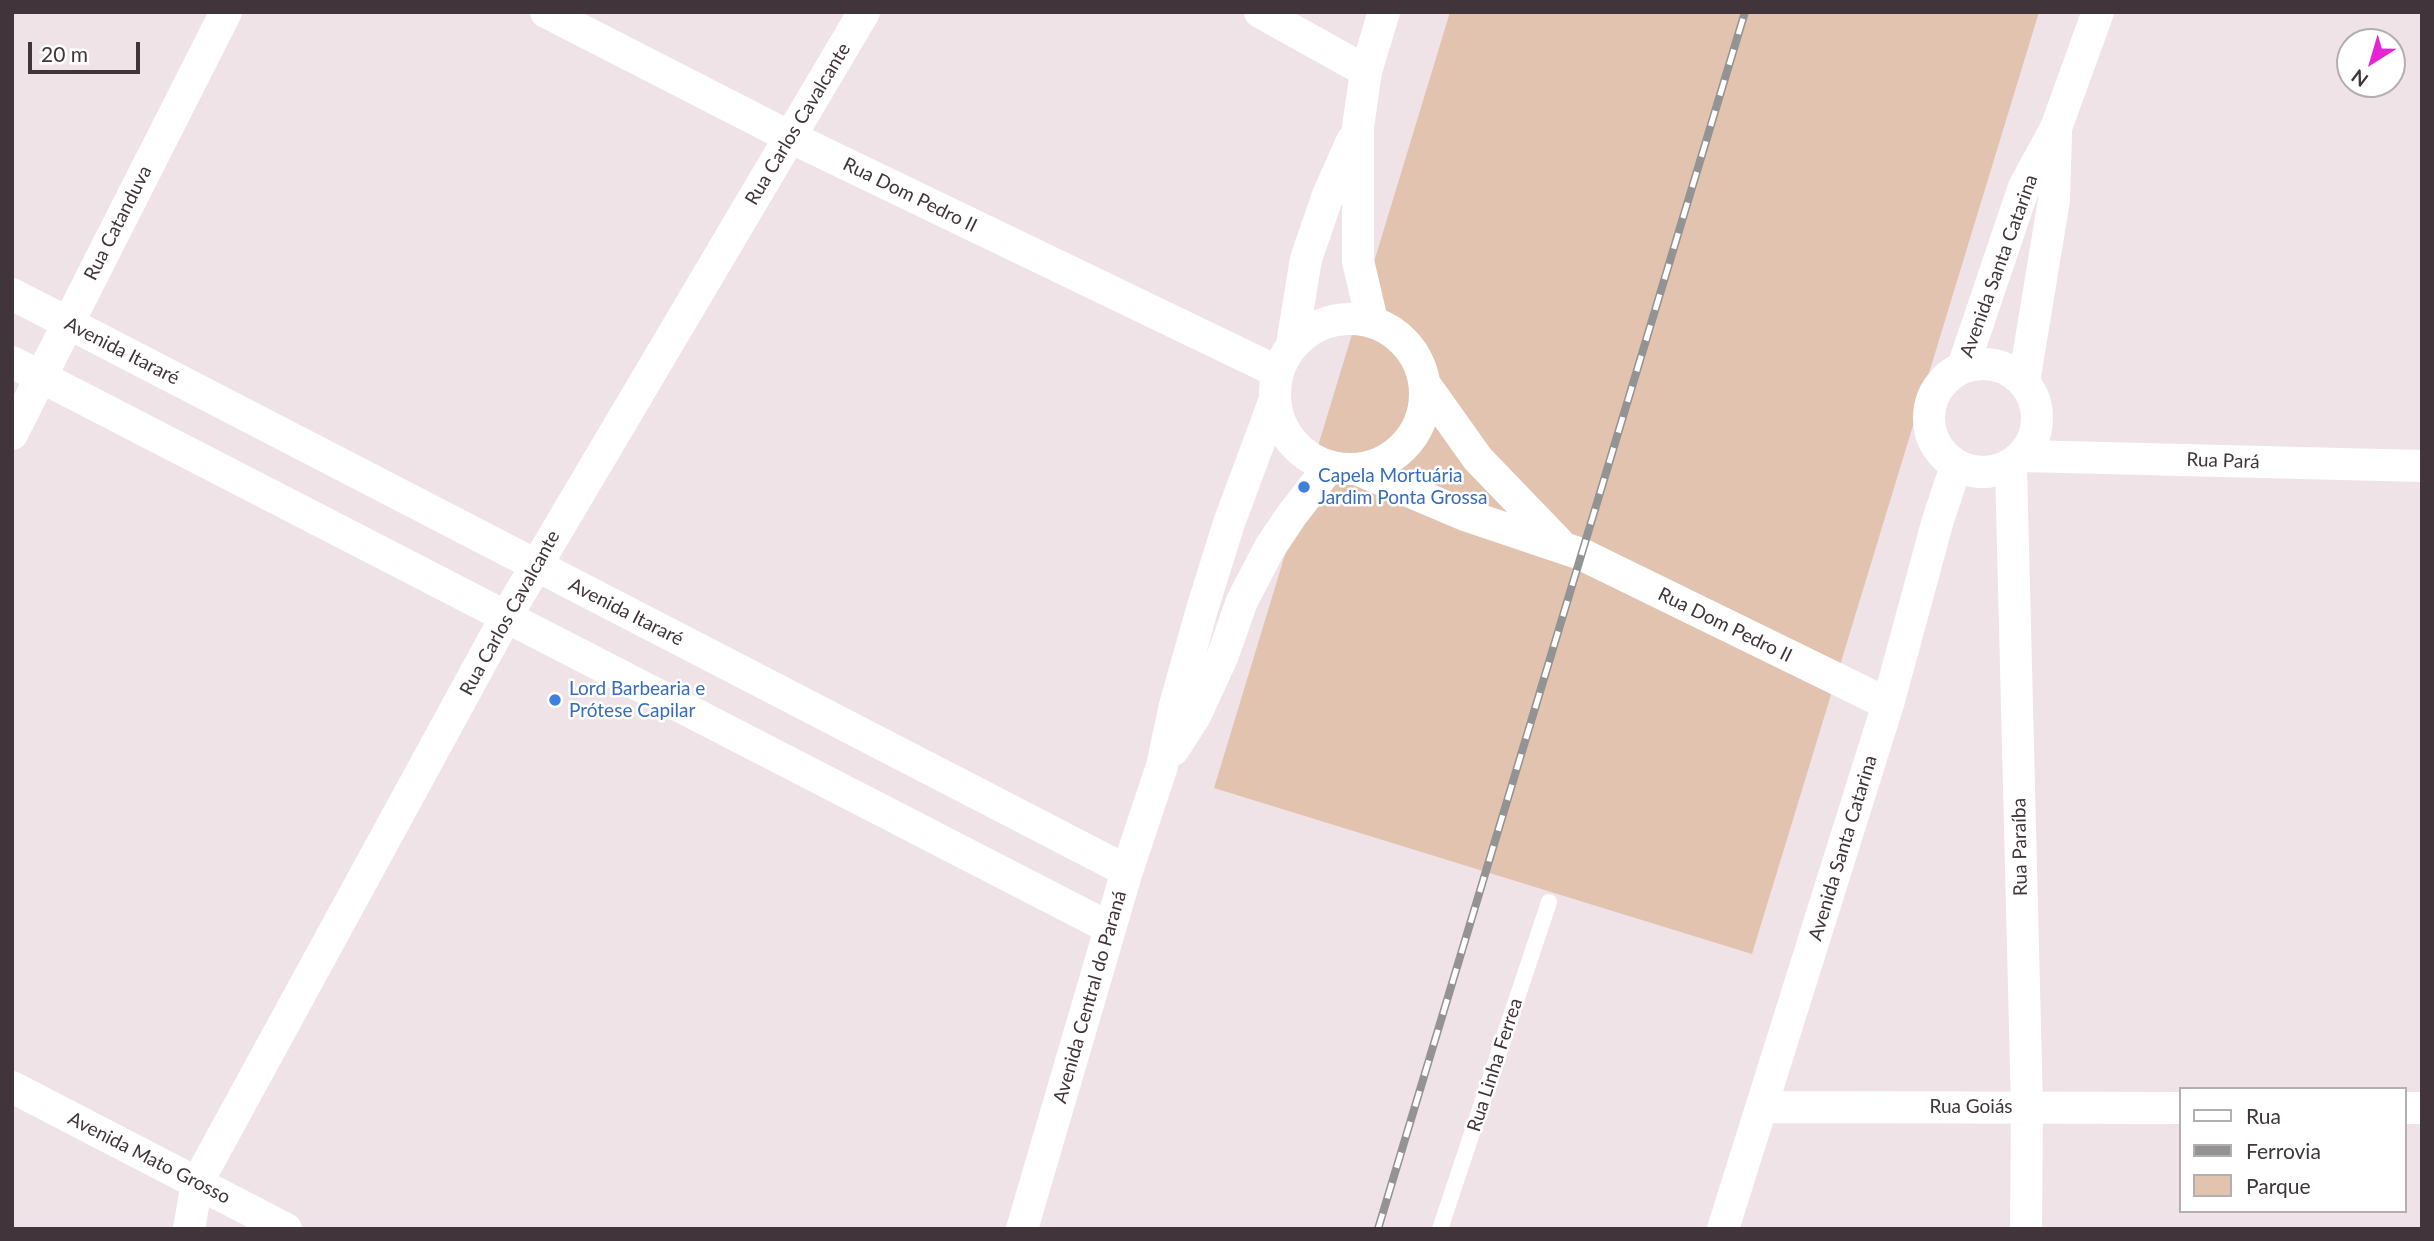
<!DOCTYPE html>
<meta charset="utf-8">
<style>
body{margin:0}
#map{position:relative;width:2434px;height:1241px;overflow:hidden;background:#f0e3e8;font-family:Lato,sans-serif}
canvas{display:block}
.frame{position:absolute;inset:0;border:14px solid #41343a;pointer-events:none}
.legend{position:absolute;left:2179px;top:1087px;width:228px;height:126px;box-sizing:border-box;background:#fff;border:2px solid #b3aeb0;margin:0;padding:9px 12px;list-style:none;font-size:21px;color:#41343a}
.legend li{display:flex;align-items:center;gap:14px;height:35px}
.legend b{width:35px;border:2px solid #b3aeb0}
.north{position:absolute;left:2336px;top:28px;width:70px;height:70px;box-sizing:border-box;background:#fff;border:2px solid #b3aeb0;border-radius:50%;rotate:217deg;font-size:19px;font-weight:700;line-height:28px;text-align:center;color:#41343a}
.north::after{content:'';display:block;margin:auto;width:24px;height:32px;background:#e624d4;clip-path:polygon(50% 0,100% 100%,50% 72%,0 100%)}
.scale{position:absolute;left:28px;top:42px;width:112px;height:32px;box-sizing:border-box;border:4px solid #41343a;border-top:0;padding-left:9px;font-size:21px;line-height:24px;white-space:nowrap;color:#41343a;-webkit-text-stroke:5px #fff;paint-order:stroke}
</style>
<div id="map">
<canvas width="2434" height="1241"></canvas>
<div class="frame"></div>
<ul class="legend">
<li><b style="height:9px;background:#fff"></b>Rua</li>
<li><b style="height:9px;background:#939393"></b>Ferrovia</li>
<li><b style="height:19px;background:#e1c3af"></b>Parque</li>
</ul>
<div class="north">N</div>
<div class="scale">20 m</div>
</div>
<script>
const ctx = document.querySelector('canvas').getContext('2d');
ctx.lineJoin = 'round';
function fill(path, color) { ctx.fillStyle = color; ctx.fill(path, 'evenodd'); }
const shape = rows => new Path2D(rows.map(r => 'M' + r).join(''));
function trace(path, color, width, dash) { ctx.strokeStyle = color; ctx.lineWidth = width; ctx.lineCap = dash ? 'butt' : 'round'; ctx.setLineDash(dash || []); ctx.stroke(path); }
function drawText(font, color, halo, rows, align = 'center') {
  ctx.font = font + ' Lato,sans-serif'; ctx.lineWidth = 5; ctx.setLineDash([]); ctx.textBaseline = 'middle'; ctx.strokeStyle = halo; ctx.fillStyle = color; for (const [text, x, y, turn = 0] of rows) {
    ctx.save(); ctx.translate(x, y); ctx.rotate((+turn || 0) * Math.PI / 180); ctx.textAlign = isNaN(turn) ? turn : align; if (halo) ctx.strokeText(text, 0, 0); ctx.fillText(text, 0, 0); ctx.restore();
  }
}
const green = shape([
 [1450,12,2039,12,1752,954,1214,788]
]);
const lane = shape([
 [1440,1229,1549,902]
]);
const street = shape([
 [546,12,790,137,1278,372],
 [1260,12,1366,71],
 [12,294,1127,871],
 '1275 394a75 75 0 1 1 150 0a75 75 0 1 1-150 0Z',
 [1372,321,1358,261,1358,127,1366,71,1384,12],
 [1292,344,1306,259,1328,195,1352,141],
 [12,362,1110,928],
 '1929 418a54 54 0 1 1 108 0a54 54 0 1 1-108 0Z',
 [1963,367,2024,187,2056,128,2098,12],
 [2024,382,2054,200,2056,134],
 [1426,386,1478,459,1558,542],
 [12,434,226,12],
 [2024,456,2422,466],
 [2011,466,2027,1107,2026,1229],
 [1359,470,1465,515,1581,554,1888,704],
 [1173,750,1195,716,1223,655,1242,601,1269,549,1291,516,1329,467],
 [12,1087,286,1229],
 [1762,1107,2180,1108],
 [2404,1108,2422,1108],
 [189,1229,197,1183,507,615,864,12],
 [1022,1229,1127,871,1162,766,1175,705,1203,606,1229,523,1274,402],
 [1723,1229,1888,704,1938,520,1956,466]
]);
const rail = shape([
 [1378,1229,1745,12]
]);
const markers = [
 [1304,487,7,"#3f7fe0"],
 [555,700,7,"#3f7fe0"]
];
const streetNames = [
 ["Rua Carlos Cavalcante",798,124,-59],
 ["Rua Dom Pedro II",910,195,26],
 ["Rua Catanduva",118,223,-63],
 ["Avenida Santa Catarina",1999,266,-70],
 ["Avenida Itararé",122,351,27],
 ["Rua Pará",2223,461,2],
 ["Avenida Itararé",626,612,27],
 ["Rua Carlos Cavalcante",510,613,-61],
 ["Rua Dom Pedro II",1725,625,26],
 ["Rua Paraíba",2020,847,-91],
 ["Avenida Santa Catarina",1843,848,-73],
 ["Avenida Central do Paraná",1090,997,-74],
 ["Rua Linha Ferrea",1495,1065,-72],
 ["Rua Goiás",1971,1107],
 ["Avenida Mato Grosso",149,1158,27]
];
const shopNames = [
 ["Capela Mortuária",1318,476],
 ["Jardim Ponta Grossa",1318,498],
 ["Lord Barbearia e",569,689],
 ["Prótese Capilar",569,711]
];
fill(green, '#e1c3af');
trace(lane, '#fff', 16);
trace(street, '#fff', 32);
trace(rail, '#939393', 8);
trace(rail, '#fff', 5, [16]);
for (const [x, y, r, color] of markers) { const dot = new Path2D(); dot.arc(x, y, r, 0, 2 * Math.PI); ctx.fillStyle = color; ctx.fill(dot); trace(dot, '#fff', 2.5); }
drawText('19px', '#41343a', '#fff', streetNames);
drawText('19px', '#366cbe', '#fff', shopNames, 'left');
</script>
